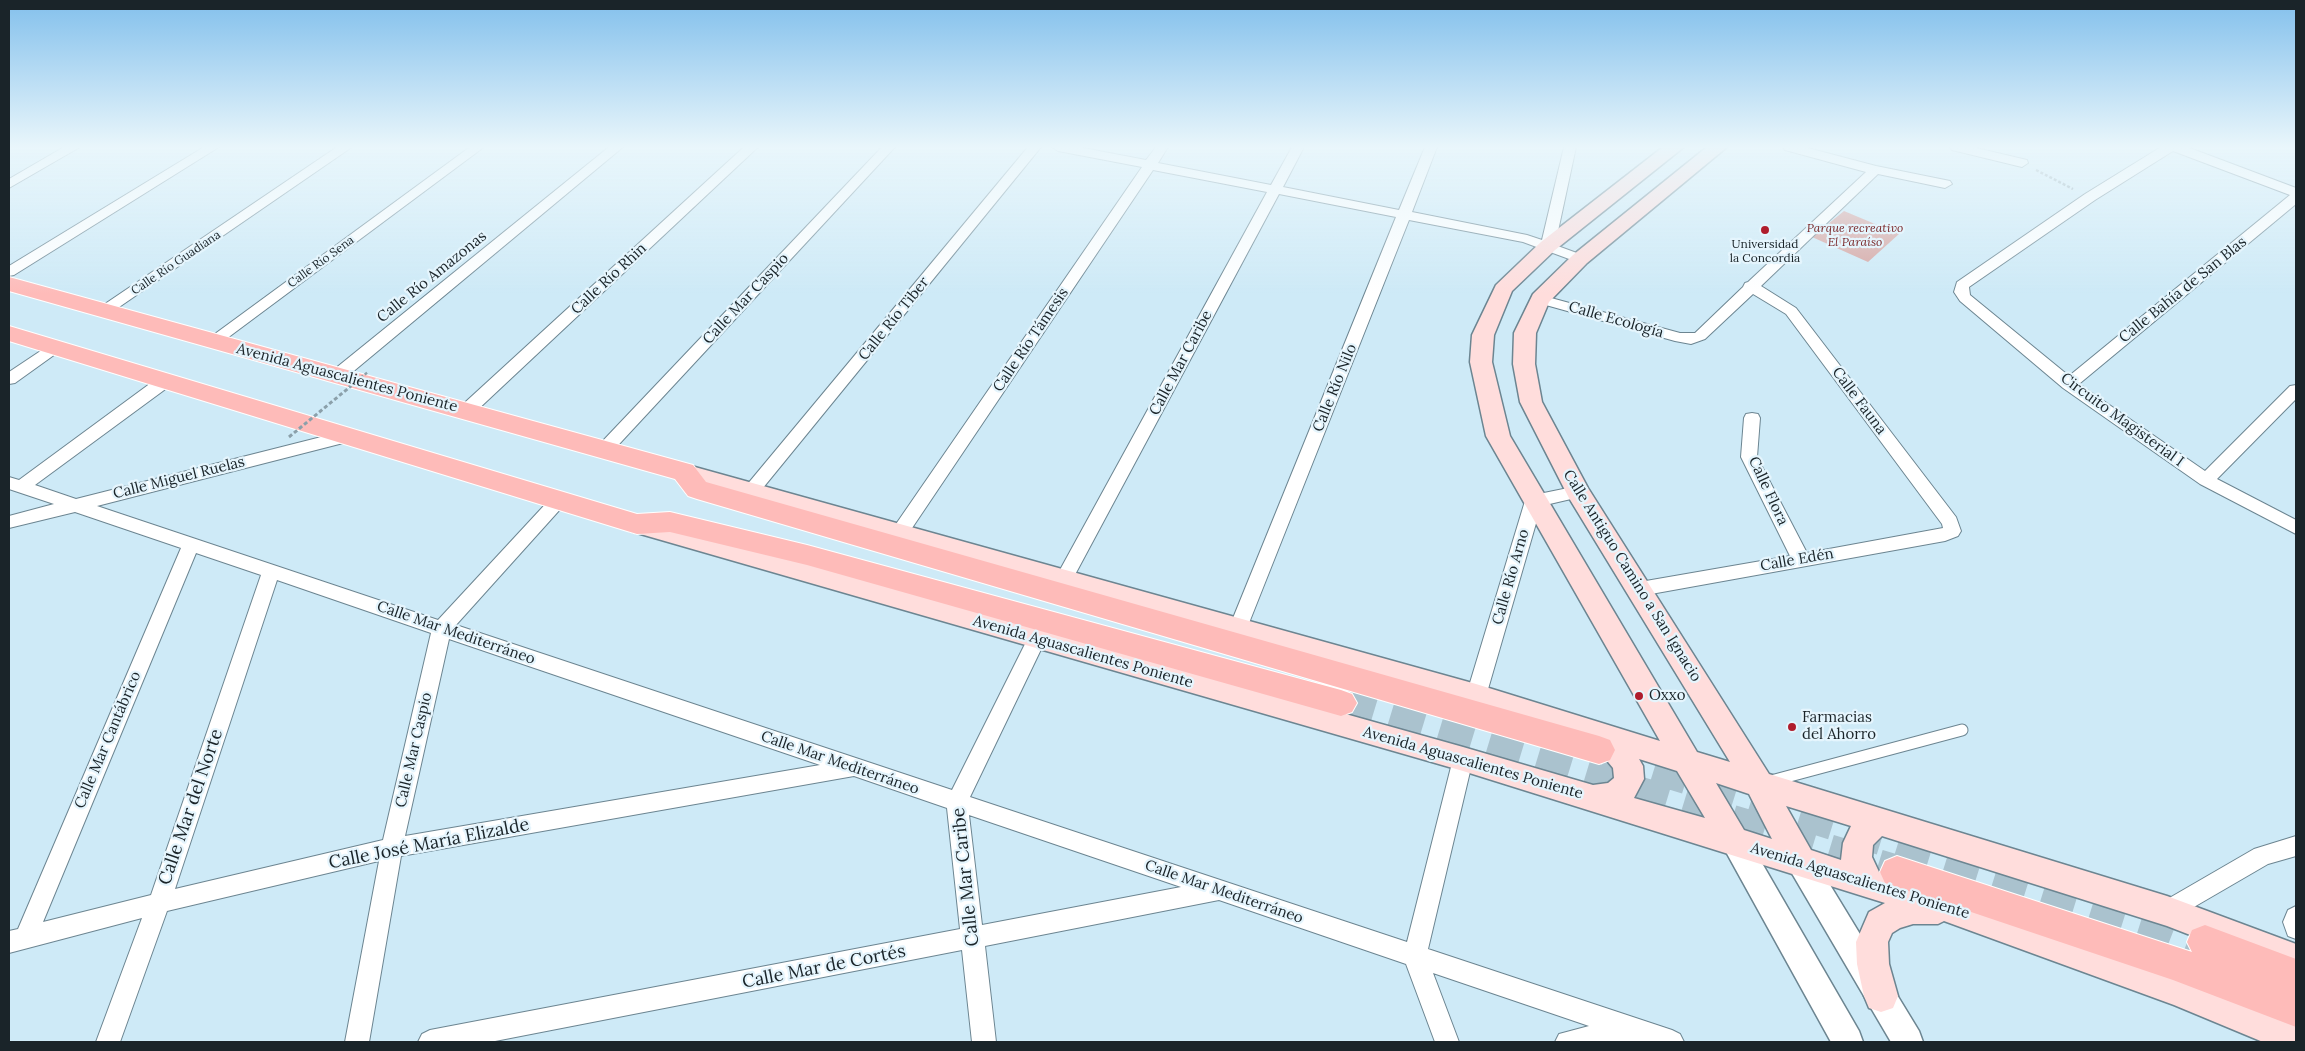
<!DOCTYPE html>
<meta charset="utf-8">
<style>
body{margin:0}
#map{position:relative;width:2305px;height:1051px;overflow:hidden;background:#ceeaf7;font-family:Lora,serif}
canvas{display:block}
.frame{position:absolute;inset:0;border:10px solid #1a2429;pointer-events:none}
</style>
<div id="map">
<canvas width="2305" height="1051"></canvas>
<div class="frame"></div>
</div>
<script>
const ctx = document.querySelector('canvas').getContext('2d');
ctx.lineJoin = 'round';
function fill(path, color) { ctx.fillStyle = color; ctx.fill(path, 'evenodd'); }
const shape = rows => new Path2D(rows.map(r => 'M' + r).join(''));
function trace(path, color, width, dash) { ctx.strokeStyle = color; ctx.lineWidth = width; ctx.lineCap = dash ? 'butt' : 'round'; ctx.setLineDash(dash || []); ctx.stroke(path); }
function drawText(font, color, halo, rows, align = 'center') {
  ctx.font = font + ' Lora,serif'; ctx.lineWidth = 4.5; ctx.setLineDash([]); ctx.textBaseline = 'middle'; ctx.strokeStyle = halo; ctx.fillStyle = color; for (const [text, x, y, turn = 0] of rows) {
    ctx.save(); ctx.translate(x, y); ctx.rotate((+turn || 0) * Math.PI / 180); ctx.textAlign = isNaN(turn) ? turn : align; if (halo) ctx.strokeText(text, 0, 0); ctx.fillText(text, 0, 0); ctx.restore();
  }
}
const green = shape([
 [1844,211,1899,234,1868,262,1812,237]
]);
const primaryTunnel = shape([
 [1341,703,1897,872],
 [1606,752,2169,928,2205,942]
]);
const path = shape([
 [2036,170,2073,189]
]);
const service = shape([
 [1771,781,1962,730]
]);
const minor = shape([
 [64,147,80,147,9,188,9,179,64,147],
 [204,147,219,147,14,275,9,276,9,266,204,147],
 [337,147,352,147,109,314,99,314,97,311,99,308,337,147],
 [470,147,484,147,218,345,208,345,205,342,208,339,470,147],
 [609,147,623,147,343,380,331,380,329,376,331,372,609,147],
 [744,147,758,147,472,415,460,415,458,411,460,407,744,147],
 [882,147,895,147,609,455,603,457,597,455,595,451,597,447,882,147],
 [1028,147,1041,147,758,494,752,496,746,494,743,490,746,486,1028,147],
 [1052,147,1078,147,1146,160,1156,147,1168,147,1158,163,1271,185,1292,147,1304,147,1283,187,1399,210,1425,147,1437,147,1412,212,1527,235,1542,240,1564,147,1576,147,1555,245,1585,256,1587,259,1580,263,1523,242,1409,220,1247,628,1245,633,1238,635,1231,633,1229,628,1396,217,1279,194,1070,584,1064,586,1058,584,1055,579,1267,192,1153,170,906,537,900,538,894,537,891,532,894,527,1142,167,1058,151,1052,147],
 [1783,147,1804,147,1876,166,1950,181,1952,184,1945,188,1878,174,1761,286,1796,308,1956,517,1961,531,1958,536,1945,541,1640,596,1634,594,1631,589,1634,584,1640,582,1790,556,1741,457,1744,418,1746,414,1752,413,1758,414,1760,418,1757,457,1807,553,1943,528,1942,524,1786,314,1753,294,1705,339,1691,344,1675,341,1535,302,1533,299,1540,295,1680,333,1695,333,1743,287,1745,283,1748,282,1866,172,1785,150,1783,147],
 [1950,147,1972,147,2027,160,2028,163,2022,167,1952,150,1950,147],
 [2161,147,2187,147,2296,188,2296,204,2079,384,2205,471,2290,386,2296,385,2296,399,2217,479,2296,520,2296,534,2200,484,2063,388,1960,301,1954,292,1957,282,2085,194,2161,147],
 [2173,151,2290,195,2069,376,1970,295,1969,287,2095,200,2173,151],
 [56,342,61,344,64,347,61,350,15,383,9,384,9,372,51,344,56,342],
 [165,376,171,377,173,381,171,385,35,485,76,499,349,430,355,432,357,436,355,440,97,506,438,620,552,497,558,495,564,497,567,501,564,505,456,625,952,790,1030,634,1037,632,1044,634,1046,639,970,797,1407,942,1453,759,1456,753,1463,750,1470,753,1473,759,1428,949,1672,1030,1680,1034,1684,1042,1555,1042,1559,1034,1589,1026,1433,973,1459,1042,1435,1042,1406,964,1219,900,985,946,996,1042,972,1042,962,950,490,1042,418,1042,422,1034,430,1030,960,929,947,808,854,776,401,856,369,1042,345,1042,379,861,167,911,120,1042,96,1042,142,918,9,953,9,931,18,929,181,548,75,512,9,528,9,516,54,504,9,489,9,477,19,480,159,377,165,376],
 [196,553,261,575,151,895,43,922,196,553],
 [277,580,431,633,383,840,175,889,277,580],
 [449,639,820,765,405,836,449,639],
 [969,815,1181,887,982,925,969,815],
 [1578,486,1584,488,1587,492,1584,496,1541,506,1486,696,1483,702,1476,704,1469,702,1466,696,1525,501,1528,497,1534,495,1578,486],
 [2296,836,2296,856,2268,864,2175,918,2167,921,2159,918,2156,911,2159,904,2254,849,2296,836],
 [2296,906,2296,939,2288,936,2283,922,2288,910,2296,906]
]);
const tertiary = shape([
 [1734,829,1744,832,1859,1031,1863,1042,1831,1042,1720,841,1724,832,1734,829],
 [1800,848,1810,852,1919,1031,1923,1042,1891,1042,1790,870,1786,861,1790,852,1800,848]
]);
const secondary = shape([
 [1663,147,1684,147,1555,250,1512,291,1494,335,1492,362,1510,436,1697,752,1730,762,1569,498,1520,402,1513,364,1514,333,1533,294,1573,255,1707,147,1727,147,1587,263,1549,302,1536,333,1535,364,1542,402,1588,488,1769,774,2167,896,2296,944,2296,976,2167,926,1882,836,1873,845,1872,857,1879,872,1952,894,2177,974,2296,1022,2296,1042,2263,1042,2174,1005,1944,921,1938,924,1913,924,1900,928,1892,933,1888,942,1889,964,1898,996,1893,1008,1881,1012,1869,1008,1864,996,1857,964,1856,942,1869,912,1885,903,1463,771,637,533,628,530,625,524,628,518,637,515,1463,747,1593,785,1608,783,1614,778,1613,768,1594,745,1476,708,676,478,672,472,676,466,684,464,1476,684,1660,741,1486,436,1470,362,1472,335,1496,285,1541,242,1663,147],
 [1639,759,1677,771,1705,818,1634,798,1644,779,1643,766,1639,759],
 [1716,783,1749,794,1772,839,1744,830,1716,783],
 [1786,806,1851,826,1843,843,1841,860,1811,850,1786,806]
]);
const primary = shape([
 [9,277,693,465,706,482,1599,736,1610,740,1615,750,1610,760,1599,764,697,499,688,496,675,479,9,291,9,277],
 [9,326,637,514,670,512,807,545,1341,690,1352,694,1357,703,1352,712,1341,716,807,565,670,532,637,534,9,341,9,326],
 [1897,856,2192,952,2187,942,2192,930,2205,925,2296,959,2296,1027,2173,980,1885,883,1880,872,1885,861,1897,856]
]);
const pathBridgeFar1 = shape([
 [349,387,368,372]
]);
const pathBridge = shape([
 [289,437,351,386]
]);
const markers = [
 [1765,230,5,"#af1c2c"],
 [1639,696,5,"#af1c2c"],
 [1792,727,5,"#af1c2c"]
];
const farParknames = [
 ["Parque recreativo",1855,229],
 ["El Paraíso",1855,243]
];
const farPoinames = [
 ["Universidad",1765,245],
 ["la Concordia",1765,259]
];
const farStreetnames = [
 ["Calle Río Sena",321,262,-36],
 ["Calle Río Guadiana",176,263,-34]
];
const streetNames = [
 ["Calle Río Amazonas",432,277,-39],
 ["Calle Río Rhin",609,279,-43],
 ["Calle Bahía de San Blas",2183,290,-39],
 ["Calle Mar Caspio",746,299,-47],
 ["Calle Río Tiber",894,319,-51],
 ["Calle Ecología",1616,320,16],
 ["Calle Río Támesis",1031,340,-56],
 ["Calle Mar Caribe",1181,363,-62],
 ["Avenida Aguascalientes Poniente",347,378,15],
 ["Calle Río Nilo",1335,388,-68],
 ["Calle Fauna",1859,401,53],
 ["Circuito Magisterial I",2122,420,36],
 ["Calle Miguel Ruelas",179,478,-14],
 ["Calle Flora",1768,491,65],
 ["Calle Edén",1797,560,-10],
 ["Calle Antiguo Camino a San Ignacio",1632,576,58],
 ["Calle Río Arno",1511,577,-74],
 ["Calle Mar Mediterráneo",456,633,19],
 ["Avenida Aguascalientes Poniente",1083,652,16],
 ["Calle Mar Cantábrico",108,740,-67],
 ["Calle Mar Caspio",414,750,-77],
 ["Calle Mar Mediterráneo",840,763,19],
 ["Avenida Aguascalientes Poniente",1473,763,16],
 ["Avenida Aguascalientes Poniente",1860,881,17],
 ["Calle Mar Mediterráneo",1224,892,19]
];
const poiNames = [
 ["Oxxo",1649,696],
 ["Farmacias",1802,718],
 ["del Ahorro",1802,735]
];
const nearStreetnames = [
 ["Calle Mar del Norte",191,807,-71],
 ["Calle José María Elizalde",429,844,-11],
 ["Calle Mar Caribe",966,877,-96],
 ["Calle Mar de Cortés",824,967,-11]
];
fill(green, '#d6a5a2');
trace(primaryTunnel, '#aac2ce', 34, [34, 17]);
trace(service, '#6c8591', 13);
trace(minor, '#6c8591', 2);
trace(tertiary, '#6c8591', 3);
trace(secondary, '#6c8591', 3);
trace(primary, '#fff', 2);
trace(path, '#8ba0aa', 2.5, [3, 2]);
trace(service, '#fff', 11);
fill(minor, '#fff');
fill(tertiary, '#fff');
fill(secondary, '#ffdddc');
fill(primary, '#febbb9');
trace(pathBridgeFar1, '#8ba0aa', 2.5, [3, 2]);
trace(pathBridge, '#8ba0aa', 3, [4, 2.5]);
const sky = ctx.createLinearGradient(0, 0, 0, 294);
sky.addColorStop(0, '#83c0ec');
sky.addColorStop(0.5, '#e9f6fb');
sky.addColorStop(1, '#e9f6fb00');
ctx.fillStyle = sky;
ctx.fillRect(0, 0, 2305, 294);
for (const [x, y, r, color] of markers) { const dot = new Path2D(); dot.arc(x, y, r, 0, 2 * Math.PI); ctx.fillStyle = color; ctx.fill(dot); trace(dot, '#e5f5fd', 2); }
drawText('italic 12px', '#7a282a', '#e5f5fd', farParknames);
drawText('12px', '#1a2429', '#e5f5fd', farPoinames);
drawText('12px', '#1a2429', '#e5f5fd', farStreetnames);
drawText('15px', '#1a2429', '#e5f5fd', streetNames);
drawText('15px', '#1a2429', '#e5f5fd', poiNames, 'left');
drawText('18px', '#1a2429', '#e5f5fd', nearStreetnames);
</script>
